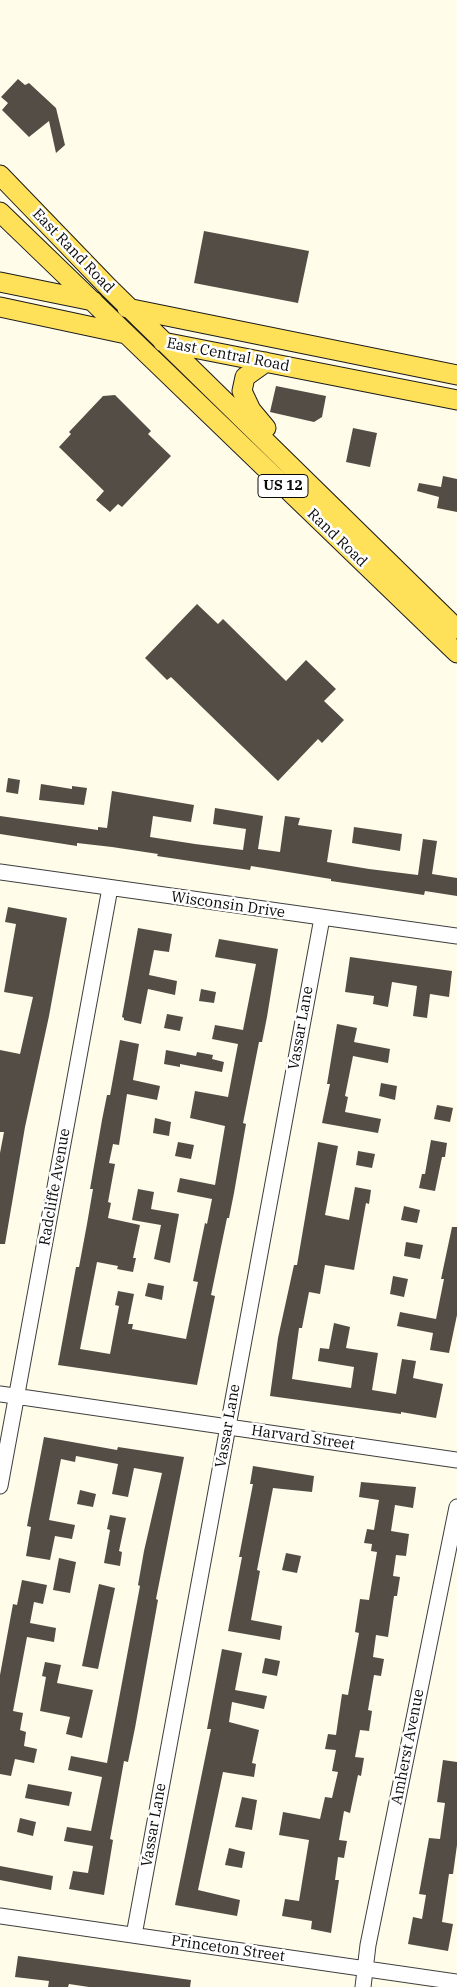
<!DOCTYPE html>
<style>
body{margin:0}
canvas{display:block;background:#fffce9}
</style>
<canvas width="457" height="1987"></canvas>
<script>
const ctx = document.querySelector('canvas').getContext('2d');
ctx.lineJoin = 'round';
function fill(path, color) { ctx.fillStyle = color; ctx.fill(path, 'evenodd'); }
const shape = rows => new Path2D(rows.map(r => 'M' + r).join(''));
function trace(path, color, width, dash) { ctx.strokeStyle = color; ctx.lineWidth = width; ctx.lineCap = dash ? 'butt' : 'round'; ctx.setLineDash(dash || []); ctx.stroke(path); }
function drawText(font, color, halo, rows, align = 'center') {
  ctx.font = font + ' "IBM Plex Serif",serif'; ctx.lineWidth = 5; ctx.setLineDash([]); ctx.textBaseline = 'middle'; ctx.strokeStyle = halo; ctx.fillStyle = color; for (const [text, x, y, turn = 0] of rows) {
    ctx.save(); ctx.translate(x, y); ctx.rotate((+turn || 0) * Math.PI / 180); ctx.textAlign = isNaN(turn) ? turn : align; if (halo) ctx.strokeText(text, 0, 0); ctx.fillText(text, 0, 0); ctx.restore();
  }
}
const building = shape([
 [18,79,25,85,29,83,56,108,65,145,56,153,49,121,29,137,2,110,8,103,1,97],
 [204,231,309,251,298,303,194,283],
 [276,386,326,396,322,417,314,422,270,412],
 [115,395,151,431,148,434,171,456,122,507,118,504,110,512,96,500,104,491,59,447,71,434,69,432,103,396],
 [353,428,377,433,370,467,346,462],
 [443,476,457,479,457,512,437,508,439,497,417,491,419,483,441,487],
 [197,604,218,624,223,619,286,681,306,660,336,689,324,701,344,720,322,743,318,739,278,781,171,677,167,680,145,658],
 [8,778,20,780,18,794,6,792],
 [41,784,72,789,72,786,87,788,84,805,39,800],
 [112,791,194,805,191,822,153,816,150,837,195,844,243,850,246,829,213,824,215,808,263,816,258,849,280,852,285,816,300,818,298,825,332,830,327,862,369,869,418,875,423,839,437,841,432,874,457,878,457,896,425,891,424,895,331,881,331,879,251,866,250,870,157,856,158,854,112,847,77,843,77,846,0,834,0,816,98,830,98,827,107,828],
 [354,827,402,834,400,851,352,843],
 [8,907,67,918,49,1016,25,1127,5,1244,0,1244,0,1153,4,1132,0,1132,0,1050,20,1054,33,997,4,992,16,924,5,922],
 [138,928,172,934,169,952,154,950,149,975,177,981,175,995,148,989,141,1024,124,1020,124,1018,122,1017],
 [219,939,278,949,267,1017,262,1042,259,1042,243,1123,246,1124,234,1193,229,1218,227,1218,211,1295,215,1296,197,1385,58,1365,76,1267,79,1267,87,1224,93,1189,90,1189,102,1120,107,1095,110,1095,120,1040,139,1044,133,1080,160,1086,157,1100,127,1094,119,1145,113,1144,109,1163,115,1164,108,1202,111,1203,108,1218,140,1225,133,1258,136,1258,133,1272,117,1269,118,1266,97,1262,80,1349,110,1354,119,1306,115,1305,118,1291,134,1294,128,1324,133,1324,132,1329,186,1339,198,1282,193,1281,205,1223,207,1224,212,1199,177,1192,180,1178,215,1185,225,1126,190,1118,195,1091,228,1097,238,1044,212,1039,215,1025,243,1030,256,964,215,957],
 [350,957,452,971,449,997,430,994,427,1018,413,1016,417,986,392,982,388,1007,373,1004,374,996,345,992],
 [201,989,216,992,214,1003,199,1001],
 [167,1014,183,1017,180,1031,164,1028],
 [337,1024,357,1028,354,1042,390,1049,388,1063,353,1056,345,1096,348,1097,345,1112,381,1119,378,1133,322,1123,330,1084,327,1084],
 [166,1050,196,1056,197,1052,213,1055,212,1059,224,1062,222,1072,180,1064,180,1067,164,1064],
 [381,1083,397,1086,395,1100,379,1096],
 [437,1105,453,1108,450,1122,434,1119],
 [155,1118,171,1122,169,1136,153,1133],
 [431,1140,447,1143,445,1157,442,1157,435,1191,419,1188,422,1174,425,1174],
 [178,1142,194,1145,191,1159,175,1156],
 [318,1142,338,1146,325,1215,349,1220,355,1187,371,1190,369,1204,366,1203,354,1270,325,1265,320,1294,309,1292,302,1328,299,1328,292,1379,351,1388,354,1367,318,1361,320,1348,329,1349,334,1323,350,1327,346,1348,378,1353,372,1390,396,1394,402,1359,416,1361,413,1378,443,1384,436,1418,401,1412,401,1414,270,1396,278,1338,294,1265,297,1265],
 [358,1151,375,1154,372,1168,356,1165],
 [138,1189,154,1192,151,1209,179,1214,170,1263,154,1259,161,1225,132,1220],
 [404,1206,420,1210,417,1223,401,1220],
 [452,1227,457,1227,457,1315,449,1353,430,1350,433,1333,397,1326,400,1312,436,1319,444,1279,441,1279],
 [406,1242,423,1245,420,1259,404,1256],
 [393,1276,408,1279,404,1297,390,1294],
 [148,1283,164,1286,162,1300,145,1296],
 [44,1437,117,1450,118,1447,184,1457,156,1599,158,1600,135,1728,128,1762,124,1761,110,1839,113,1840,104,1895,69,1889,73,1871,88,1873,93,1846,64,1841,67,1827,91,1831,102,1777,68,1770,71,1756,107,1763,140,1586,138,1585,144,1551,162,1473,134,1468,128,1497,112,1494,118,1464,76,1456,75,1462,61,1459,49,1520,75,1525,72,1539,55,1536,50,1560,26,1556,31,1527,27,1526],
 [253,1466,314,1476,312,1492,273,1488,257,1570,260,1571,251,1620,282,1626,280,1640,228,1631,242,1557,239,1557,253,1484,250,1484],
 [361,1482,416,1487,413,1508,395,1505,391,1531,409,1534,406,1556,396,1555,393,1576,400,1577,397,1596,394,1596,388,1637,376,1635,373,1657,384,1659,381,1676,374,1675,368,1710,372,1711,369,1731,360,1730,355,1757,364,1758,361,1776,358,1775,350,1813,344,1811,339,1840,347,1841,344,1858,338,1857,335,1880,339,1880,331,1933,311,1929,312,1921,282,1916,285,1899,299,1901,309,1840,279,1835,283,1812,320,1819,325,1797,332,1798,338,1772,332,1771,336,1750,325,1749,328,1734,336,1735,342,1694,348,1695,359,1633,355,1632,360,1599,369,1600,377,1552,371,1551,372,1544,364,1543,367,1529,374,1530,379,1500,359,1497],
 [80,1490,96,1494,93,1507,77,1504],
 [110,1515,126,1518,119,1551,122,1552,120,1566,104,1563,110,1530,107,1529],
 [286,1553,301,1556,297,1573,282,1570],
 [59,1558,76,1562,70,1593,53,1590],
 [22,1580,47,1585,43,1604,34,1602,30,1623,56,1628,54,1642,27,1637,13,1711,23,1713,20,1730,26,1732,24,1746,37,1749,34,1763,15,1759,11,1776,0,1774,0,1675,13,1604,17,1605],
 [99,1584,115,1588,98,1669,82,1666],
 [222,1649,242,1653,235,1690,267,1696,264,1709,232,1702,229,1722,259,1730,252,1763,256,1764,254,1777,223,1772,198,1890,240,1900,237,1916,175,1905,211,1729,207,1729],
 [265,1658,280,1661,277,1676,262,1673],
 [45,1662,61,1665,57,1683,93,1690,82,1738,66,1734,70,1717,40,1711,46,1677,42,1676],
 [443,1760,457,1762,457,1845,453,1874,449,1874,442,1922,453,1924,448,1951,408,1944,413,1917,422,1919,426,1895,419,1894,429,1838,440,1839,445,1803,437,1802],
 [28,1784,72,1792,69,1806,25,1798],
 [242,1797,257,1800,252,1830,235,1827],
 [20,1818,36,1822,33,1836,17,1832],
 [229,1848,245,1852,242,1868,225,1865],
 [0,1866,53,1876,51,1890,0,1880],
 [18,1956,191,1980,190,1987,89,1987,69,1984,68,1987,48,1987,49,1981,15,1977]
]);
const minor = shape([
 [0,872,457,936],
 [0,1394,457,1460],
 [0,1486,110,888],
 [0,1916,457,1982],
 [134,1935,322,918],
 [363,1987,368,1945,457,1507]
]);
const major = shape([
 [0,175,109,288,457,629],
 [0,212,457,653],
 [0,282,93,301],
 [0,307,126,334],
 [127,308,457,375],
 [163,342,457,400],
 [266,362,245,377,242,391,251,410,266,428]
]);
const shields = [
 [283,486,50]
];
const shieldNames = [
 ["US 12",283,486]
];
const streetNames = [
 ["East Rand Road",73,251,46],
 ["East Central Road",228,355,11],
 ["Rand Road",337,538,44],
 ["Wisconsin Drive",228,905,8],
 ["Vassar Lane",301,1028,-80],
 ["Radcliffe Avenue",55,1187,-80],
 ["Vassar Lane",228,1426,-80],
 ["Harvard Street",303,1438,8],
 ["Amherst Avenue",408,1747,-79],
 ["Vassar Lane",154,1825,-80],
 ["Princeton Street",228,1949,8]
];
fill(building, '#544d46');
trace(minor, '#3e3e3e', 17);
trace(major, '#1c1c1c', 21);
trace(minor, '#fff', 15);
trace(major, '#ffe059', 19);
for (const [x, y, w] of shields) { const box = new Path2D(); box.roundRect(x - w / 2, y - 11.5, w, 23, 4); ctx.fillStyle = '#fff'; ctx.fill(box); trace(box, '#0b0b0b', 1); }
drawText('bold 14px', '#0b0b0b', null, shieldNames);
drawText('15px', '#0b0b0b', '#fff', streetNames);
</script>
